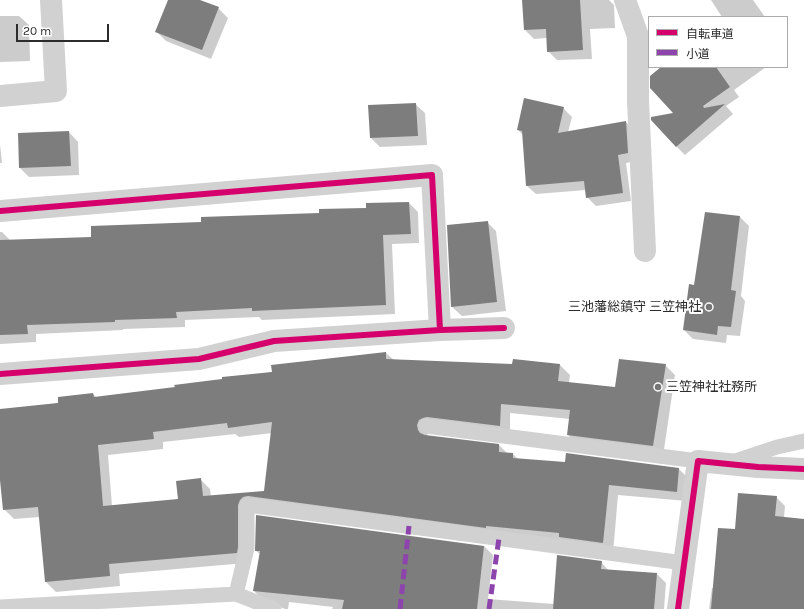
<!DOCTYPE html>
<meta charset="utf-8">
<style>
body{margin:0}
#map{position:relative;width:804px;height:609px;overflow:hidden;background:#fff;font-family:Karla,"Noto Sans JP",sans-serif}
canvas{display:block}
.legend{position:absolute;left:648px;top:16px;width:140px;height:52px;box-sizing:border-box;background:#fff;border:1px solid #ababab;margin:0;padding:5px 7px;list-style:none;font-size:12px;color:#2c2c2c}
.legend li{display:flex;align-items:center;gap:8px;height:20px}
.legend b{width:20px;border:1px solid #ababab}
.scale{position:absolute;left:16px;top:24px;width:93px;height:18px;box-sizing:border-box;border:2px solid #2c2c2c;border-top:0;padding-left:5px;font-size:12px;line-height:14px;white-space:nowrap;color:#2c2c2c;-webkit-text-stroke:3px #fff;paint-order:stroke}
</style>
<div id="map">
<canvas width="804" height="609"></canvas>
<ul class="legend">
<li><b style="height:5px;background:#d6006c"></b>自転車道</li>
<li><b style="height:5px;background:#8e44ad"></b>小道</li>
</ul>
<div class="scale">20 m</div>
</div>
<script>
const ctx = document.querySelector('canvas').getContext('2d');
ctx.lineJoin = 'round';
function fill(path, color) { ctx.fillStyle = color; ctx.fill(path, 'evenodd'); }
const shape = rows => new Path2D(rows.map(r => 'M' + r).join(''));
function trace(path, color, width, dash) { ctx.strokeStyle = color; ctx.lineWidth = width; ctx.lineCap = dash ? 'butt' : 'round'; ctx.setLineDash(dash || []); ctx.stroke(path); }
function drawText(font, color, halo, rows, align = 'center') {
  ctx.font = font + ' Karla,"Noto Sans JP",sans-serif'; ctx.lineWidth = 4; ctx.setLineDash([]); ctx.textBaseline = 'middle'; ctx.strokeStyle = halo; ctx.fillStyle = color; for (const [text, x, y, turn = 0] of rows) {
    ctx.save(); ctx.translate(x, y); ctx.rotate((+turn || 0) * Math.PI / 180); ctx.textAlign = isNaN(turn) ? turn : align; if (halo) ctx.strokeText(text, 0, 0); ctx.fillText(text, 0, 0); ctx.restore();
  }
}
const shadow = shape([
 [169,0,198,0,218,8,228,18,211,59,166,41,157,32],
 [529,0,609,0,614,5,615,28,590,29,592,59,557,60,548,51,547,38,534,39,525,30],
 [711,0,753,0,765,17,722,17],
 [0,16,19,16,29,25,30,61,0,62],
 [662,67,766,67,734,90,739,97,726,106,733,114,685,155,676,146,674,114],
 [415,104,425,113,427,145,380,147,371,138],
 [563,108,572,117,568,132,626,122,635,131,636,161,626,163,631,201,596,206,587,197,586,190,536,194,527,186,523,135,518,130],
 [69,132,78,142,79,175,29,177,20,168],
 [0,144,2,163,0,163],
 [409,203,418,212,419,243,392,244,395,314,262,320,259,317,185,320,185,327,123,329,123,330,36,334,36,342,0,344,0,232,2,232,11,241,92,238,202,223,320,214],
 [740,217,749,226,741,296,745,301,740,336,727,335,726,343,693,339,684,330,694,286],
 [487,222,496,231,506,311,462,316,452,307],
 [386,353,394,360,513,365,560,365,570,375,569,383,616,388,665,365,675,375,663,456,578,445,568,435,570,419,510,413,510,436,429,430,427,436,499,445,507,453,513,454,518,459,566,464,679,469,689,479,687,501,618,495,613,553,253,507,246,563,119,574,120,586,56,592,46,582,40,517,14,519,4,509,0,470,0,410,59,403,93,394,97,398,176,388],
 [272,433,265,492,211,497,210,489,200,479,179,500,112,506,108,455,163,449,163,442,235,434,239,437],
 [776,497,785,506,784,518,804,520,804,609,709,609,712,588,714,588,736,530],
 [484,546,493,555,488,599,554,604,601,562,609,571,657,574,666,583,664,609,332,609,333,607,289,602,288,609,285,609,263,600,254,591,260,554,256,551]
]);
const building = shape([
 [168,0,200,0,219,7,202,50,155,32],
 [522,0,580,0,583,50,547,52,546,29,524,30],
 [661,67,716,67,730,87,703,106,704,108,725,104,676,147,651,120,651,117,673,113,650,88,650,76],
 [524,98,564,107,558,133,626,121,628,153,618,155,623,193,586,198,584,181,526,186,522,131,517,130],
 [416,103,418,136,370,138,368,105],
 [69,131,71,166,19,168,18,133],
 [409,202,411,234,383,235,386,305,252,311,252,308,176,312,177,318,115,320,115,322,27,325,28,334,0,335,0,240,91,237,91,226,201,222,201,217,319,213,319,209,366,208,366,203],
 [705,212,740,216,731,290,736,291,731,327,718,326,717,335,683,330,689,284,694,285],
 [488,221,497,302,451,307,447,225],
 [386,352,386,359,512,364,513,359,560,364,558,381,615,387,619,359,666,364,653,446,567,435,570,410,501,404,500,426,427,417,423,418,419,420,417,425,418,430,420,433,425,435,499,444,499,452,513,453,513,458,565,462,566,453,679,468,677,492,609,485,603,543,559,537,559,533,486,526,486,528,248,496,243,497,240,500,238,505,238,547,237,553,109,564,110,576,45,582,38,507,3,510,0,480,0,409,58,403,58,397,93,393,94,397,175,387,174,385,222,379,222,377,272,372,271,365],
 [272,422,264,491,203,496,201,478,176,481,178,499,103,506,98,445,154,439,153,432,227,423,228,428],
 [738,493,777,496,775,516,804,519,804,609,711,609,718,528,735,529],
 [256,515,484,546,477,609,342,609,344,600,253,591,260,551,255,551],
 [557,555,602,561,601,569,657,573,654,609,553,609]
]);
const lane = shape([
 [426,426,698,461],
 [732,462,777,447,804,441],
 [236,594,247,548,247,505,684,563],
 [0,607,236,594,274,609]
]);
const street = shape([
 [625,0,638,36,638,101,645,251],
 [0,96,56,91,51,0],
 [0,211,432,175,440,330],
 [0,374,199,359,274,341,440,330,504,328],
 [678,609,698,461,758,467,804,469]
]);
const quiet = shape([
 [400,609,409,526],
 [489,609,499,538]
]);
const cycleway = shape([
 [0,211,432,175,440,330],
 [0,374,199,359,274,341,440,330,504,328],
 [678,609,698,461,758,467,804,469]
]);
const markers = [
 [709,307,4,"#767676"],
 [658,387,4,"#767676"]
];
const poiNames = [
 ["三池藩総鎮守 三笠神社",701,307],
 ["三笠神社社務所",666,387,"left"]
];
fill(shadow, '#0003');
fill(building, '#7d7d7d');
trace(lane, '#d1d1d1', 15);
trace(street, '#d1d1d1', 22);
trace(quiet, '#8e44ad', 5, [10, 5]);
trace(cycleway, '#d6006c', 6);
for (const [x, y, r, color] of markers) { const dot = new Path2D(); dot.arc(x, y, r, 0, 2 * Math.PI); ctx.fillStyle = color; ctx.fill(dot); trace(dot, '#fff', 1.5); }
drawText('13px', '#2c2c2c', '#fff', poiNames, 'right');
</script>
